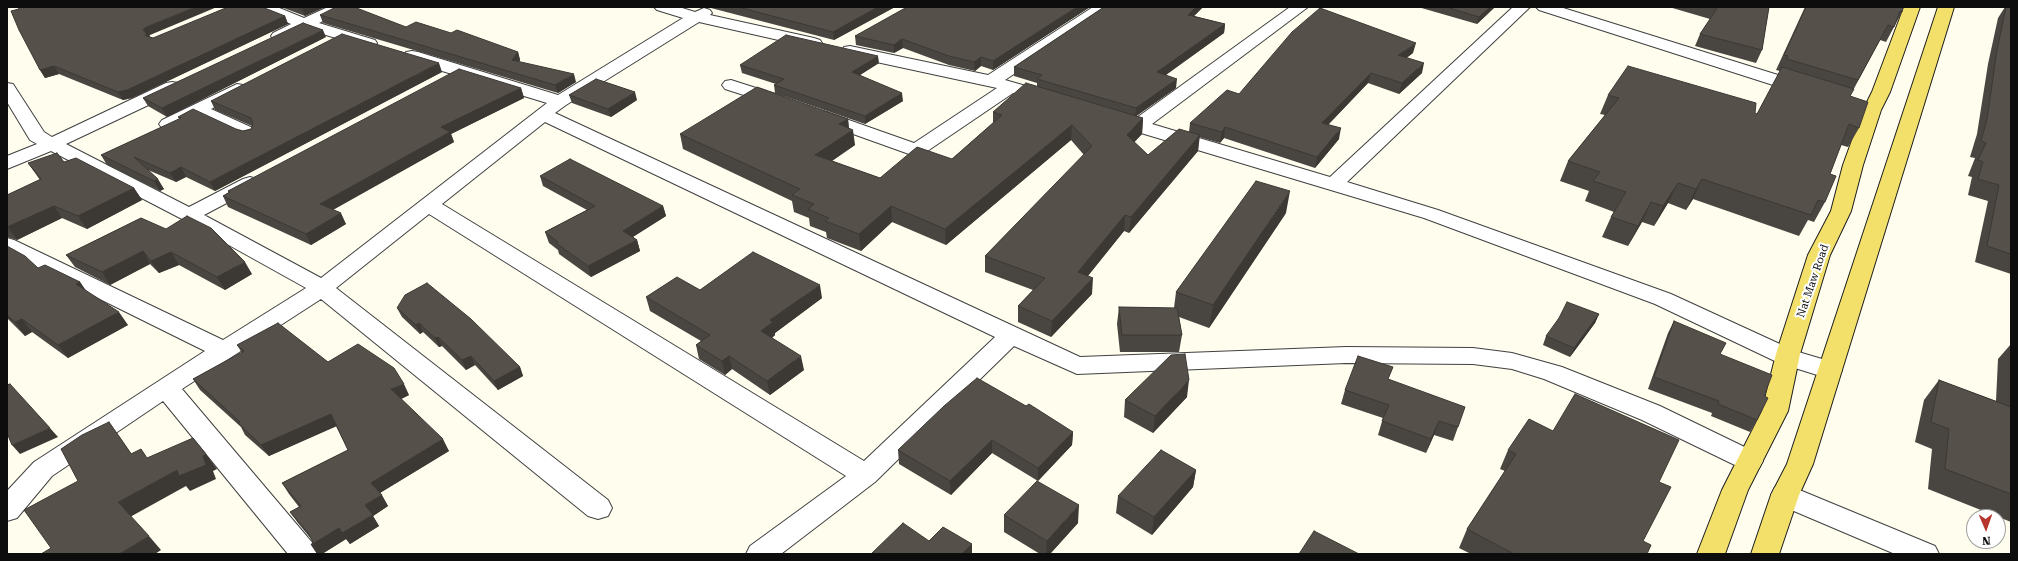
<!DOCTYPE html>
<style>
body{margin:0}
#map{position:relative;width:2018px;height:561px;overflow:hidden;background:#fefdee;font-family:"Roboto Serif",serif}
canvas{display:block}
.frame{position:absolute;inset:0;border:8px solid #0d0d0d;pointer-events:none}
.north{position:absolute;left:1966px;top:509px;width:40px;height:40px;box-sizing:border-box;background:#fff;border:1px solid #9e9e9e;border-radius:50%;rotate:178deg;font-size:11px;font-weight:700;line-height:16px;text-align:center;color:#0d0d0d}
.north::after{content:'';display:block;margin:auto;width:14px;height:18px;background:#b6352c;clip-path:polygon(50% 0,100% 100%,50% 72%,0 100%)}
</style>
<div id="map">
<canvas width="2018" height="561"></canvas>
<div class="frame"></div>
<div class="north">N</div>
</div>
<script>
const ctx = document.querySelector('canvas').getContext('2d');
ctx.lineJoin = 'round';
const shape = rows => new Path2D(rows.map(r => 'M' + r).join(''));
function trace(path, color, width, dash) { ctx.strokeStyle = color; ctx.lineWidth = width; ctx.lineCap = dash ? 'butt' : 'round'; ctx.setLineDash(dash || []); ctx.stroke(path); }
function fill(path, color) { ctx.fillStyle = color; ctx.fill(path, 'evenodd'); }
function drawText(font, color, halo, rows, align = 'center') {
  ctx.font = font + ' "Roboto Serif",serif'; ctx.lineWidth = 4; ctx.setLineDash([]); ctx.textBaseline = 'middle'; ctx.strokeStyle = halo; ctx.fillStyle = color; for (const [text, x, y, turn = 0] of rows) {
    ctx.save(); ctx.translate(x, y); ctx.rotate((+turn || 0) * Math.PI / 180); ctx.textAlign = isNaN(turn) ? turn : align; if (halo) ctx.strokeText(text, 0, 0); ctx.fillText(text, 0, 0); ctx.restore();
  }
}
const minor = shape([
 [255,7,277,7,304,18,328,7,349,7,346,10,319,23,375,40,377,43,375,46,369,48,306,29,285,39,279,41,273,39,271,36,273,33,291,24,258,10,255,7],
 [654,7,679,7,695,12,704,8,710,10,712,13,710,15,814,38,820,40,822,43,820,46,814,48,699,22,566,105,555,113,1080,357,1346,347,1473,348,1512,353,1562,367,1660,406,1759,454,1763,461,1759,468,1750,471,1741,468,1642,420,1544,379,1512,369,1473,364,1346,363,1077,374,1014,346,875,482,781,554,746,554,750,546,846,476,429,214,336,288,608,500,612,508,608,516,598,519,588,516,321,299,182,389,315,546,319,554,288,554,163,401,52,476,17,518,7,521,7,491,34,462,205,351,7,253,7,238,14,240,223,340,306,288,182,219,51,151,7,169,7,156,37,144,30,140,7,102,7,83,13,84,44,132,52,137,166,83,172,82,178,83,181,87,178,91,66,144,189,207,243,179,250,177,257,179,260,183,257,187,204,215,321,278,547,103,406,60,404,56,406,52,412,51,418,52,558,95,683,18,657,10,654,7],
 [545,122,995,337,864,461,442,204,545,122],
 [1093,7,1112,7,1109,10,1005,80,1054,94,1057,98,1054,102,1048,103,1013,93,923,154,916,156,909,154,814,120,811,116,814,112,820,111,826,112,914,143,997,88,844,55,842,51,844,47,850,46,988,75,1093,7],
 [1290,7,1308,7,1152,124,1330,177,1513,7,1530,7,1347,182,1438,210,1671,294,1795,351,1839,364,1842,370,1839,376,1830,379,1779,363,1655,304,1424,218,1131,130,1107,122,1104,118,1107,114,1113,113,1135,119,1290,7],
 [1536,7,1560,7,1810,85,1813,89,1810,93,1804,94,1798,93,1539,10,1536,7],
 [731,80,784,97,787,101,784,105,778,106,725,89,722,85,725,81,731,80],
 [237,84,243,85,246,89,243,93,211,109,255,129,257,133,255,137,248,139,241,137,197,117,168,129,162,128,159,124,162,120,237,84],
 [1785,484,1935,546,1939,554,1895,554,1775,503,1771,495,1775,487,1785,484]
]);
const primary = shape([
 [1904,7,1920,7,1890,92,1881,110,1863,165,1851,211,1830,255,1800,354,1788,411,1748,490,1725,554,1697,554,1722,490,1762,411,1776,354,1808,255,1831,211,1843,165,1863,110,1872,92,1904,7],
 [1938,7,1954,7,1813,464,1799,495,1779,554,1751,554,1771,495,1787,464,1938,7]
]);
const wall = shape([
 [18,7,150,35,149,36,153,38,285,16,288,24,132,98,123,100,59,74,45,78,40,70,19,9],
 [281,7,325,7,305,16],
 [707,7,895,7,834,40],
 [1090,7,993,70,981,66,975,71,949,65,903,48,894,53,856,45,855,36],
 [1104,7,1203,7,1194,16,1225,24,1224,33,1166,75,1176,88,1136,116,1143,118,1142,134,1134,142,1148,155,1189,132,1190,123,1239,94,1413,53,1406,58,1422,73,1399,94,1368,83,1329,124,1339,139,1315,168,1224,138,1220,143,1199,137,1198,151,1129,233,1124,231,1088,276,1092,294,1051,337,1018,322,1018,306,1033,290,985,272,985,256,1084,155,1071,140,946,245,892,222,861,251,827,238,826,232,810,226,809,218,794,212,792,201,683,149,680,134,848,119,849,128,855,145,832,161,880,178,952,159,993,123,993,112,1037,87,1037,83,1014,76,1014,67],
 [1418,7,1495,7,1477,24],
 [1669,7,1769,7,1762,50,1756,63,1695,46,1700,34,1710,19],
 [1805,7,1903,7,1902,12,1886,42,1880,40,1850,96,1859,128,1848,147,1841,145,1830,174,1825,202,1814,222,1808,220,1799,236,1693,199,1686,210,1668,203,1654,226,1642,222,1628,246,1602,237,1611,217,1614,212,1585,201,1589,191,1560,181,1568,161,1605,115,1600,114,1608,95,1757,114,1780,71,1776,70],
 [2005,7,2011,7,2011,274,1975,262,1988,201,1968,195,1972,177,1968,176,1975,158,1970,157,1977,134,1988,64,1998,18],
 [320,15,451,33,518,52,520,60,519,62,576,82,558,93,323,23],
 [326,37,167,117,148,106,143,98],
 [879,63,860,75,903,101,865,124,775,93,774,85,776,84,742,73,740,65],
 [442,72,215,191,186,177,176,182,148,170,164,189,160,191,107,165,101,155,180,119,178,117,243,131,251,129,252,126,215,110,211,101],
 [521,88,524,98,451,134,454,142,333,210,346,224,311,245,228,207,223,196,229,192,228,191],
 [569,95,637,100,611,117,572,103],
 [64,162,134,188,142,200,87,229,62,218,17,240,7,237,7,195,40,180,28,163],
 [540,176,663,206,666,216,633,237,637,240,640,251,591,277,559,254,558,250,549,243,545,232,587,210,543,186],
 [1286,213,1209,328,1179,317,1182,335,1179,352,1120,352,1117,324,1119,307,1174,308,1176,292],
 [141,218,252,274,225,290,179,265,159,273,150,264,110,285,75,267,66,255],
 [7,246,38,268,80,282,86,291,128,325,68,358,32,332,25,336,7,318],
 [700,290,822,298,775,333,775,335,772,338,804,370,770,395,732,369,725,375,699,359,696,345,701,341,650,311,646,297],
 [397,308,520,367,523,376,498,390,475,365,466,370,442,346,439,347,423,332,420,334,402,317],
 [1599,314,1595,323,1570,357,1543,345,1546,336],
 [1674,321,1720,354,1764,396,1757,420,1750,432,1711,416,1712,413,1648,389,1668,333],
 [2011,344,2011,522,1928,489,1932,449,1915,442,1924,400,1939,380,1996,401,1998,359],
 [237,345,328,362,409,395,401,399,449,451,380,493,388,506,373,516,379,526,350,544,346,539,322,554,317,554,312,540,298,523,290,512,299,507,289,494,282,483,348,450,336,426,269,456,245,435,241,427,200,390,193,379,242,353],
 [1389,379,1458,427,1453,441,1434,435,1426,453,1378,435,1383,418,1341,404,1345,390],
 [1187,397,1153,433,1124,417,1125,400],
 [1026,406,1073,432,1072,445,1038,481,992,453,951,495,899,464,898,450],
 [1508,450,1659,482,1643,541,1647,554,1471,554,1459,548,1467,529,1505,471,1500,469],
 [1196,470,1193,487,1152,535,1116,513,1118,496],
 [1004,515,1078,523,1050,554,1040,554,1004,532]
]);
const shadedWall = shape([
 [195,7,217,7,150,35,148,38,143,30,146,27],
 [305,7,325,7,305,16,302,9],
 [878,7,895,7,834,40,833,32],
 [1077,7,1090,7,993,70,993,61],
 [1196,7,1203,7,1187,23,1188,15],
 [1490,7,1495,7,1477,24,1479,17],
 [285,16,288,24,132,98,123,100,118,92],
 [1225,24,1224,33,1157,81,1157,72],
 [323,30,326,37,167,117,162,108],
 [902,39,903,48,894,53,894,45],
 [1416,43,1413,53,1396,66,1398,55],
 [518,52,520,60,514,68,512,60],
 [878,56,879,63,852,80,852,72],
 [981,57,981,66,975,71,974,62],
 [439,63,442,72,215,191,210,182],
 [1424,63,1422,73,1399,94,1402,83],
 [54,66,59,74,45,78,40,70],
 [1371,73,1368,83,1320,133,1322,123],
 [574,74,576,82,558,93,555,85],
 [1177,79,1176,88,1135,117,1136,108],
 [521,88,524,98,451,134,454,142,325,214,320,204,441,127],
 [635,92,637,100,611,117,608,109],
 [902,93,903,101,865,124,865,116],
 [1143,118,1142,134,1126,151,1127,135],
 [848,119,849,132,853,130,855,145,817,171,815,155,839,124],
 [1072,125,1071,140,946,245,945,229],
 [1225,127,1224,138,1220,143,1222,132],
 [1341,128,1339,139,1315,168,1317,157],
 [1200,135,1198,151,1129,233,1131,217],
 [181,167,186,177,176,182,170,173],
 [158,179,164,189,160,191,154,181],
 [1702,179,1693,199,1686,210,1696,189],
 [1678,183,1668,203,1654,226,1663,206],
 [134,188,142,200,87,229,78,216],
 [1290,191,1286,213,1209,328,1213,305],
 [1651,202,1642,222,1628,246,1638,226],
 [54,206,62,218,17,240,8,227],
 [663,206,666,216,626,241,623,231],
 [891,206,892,222,861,251,859,234],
 [341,213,346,224,311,245,306,234],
 [1125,215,1124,231,1077,289,1078,272],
 [637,240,640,251,591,277,588,266],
 [143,251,150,264,110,285,102,272],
 [171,252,179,265,159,273,151,261],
 [245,262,252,274,225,290,217,277],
 [1093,278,1092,294,1051,337,1052,321],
 [80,282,89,295,76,284],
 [820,285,822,298,775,333,775,335,764,344,761,331,770,320],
 [119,312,128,325,68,358,58,345],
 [1599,314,1595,323,1570,357,1574,348],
 [22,319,32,332,25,336,15,322],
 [419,323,423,332,420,334,416,325],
 [438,337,442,346,439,347,435,338],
 [471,356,475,365,466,370,462,360],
 [729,356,732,369,725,375,722,361],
 [801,356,804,370,770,395,767,381],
 [520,367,523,376,498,390,494,381],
 [1189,380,1187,397,1153,433,1155,416],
 [404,384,409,395,397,401,391,389],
 [331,414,337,426,269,456,261,445],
 [1439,421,1434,435,1426,453,1431,439],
 [109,422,120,437,142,469,131,454],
 [50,428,58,437,20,454,12,445],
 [1073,432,1072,445,1038,481,1038,468],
 [443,439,449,451,378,494,371,483],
 [992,440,992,453,951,495,950,481],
 [206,454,217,469,213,471,216,479,190,491,186,486,130,517,118,502],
 [1196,470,1193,487,1152,535,1154,517],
 [382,495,388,506,373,516,379,526,350,544,342,533,365,505],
 [1079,505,1078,523,1050,554,1046,554,1047,541],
 [339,528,346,539,322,554,317,554,311,545],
 [149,536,161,550,155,554,119,554],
 [972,544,972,554,963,554,963,553]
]);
const building = shape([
 [18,7,195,7,146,27,143,30,146,36,153,38,228,7,262,7,285,16,127,90,118,92,54,66,40,70,19,30,11,11,19,9,18,7],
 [297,7,305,7,302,9,297,7],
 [336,7,354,7,406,27,416,22,451,33,457,30,518,52,512,60,574,74,555,85,320,15,336,7],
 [738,7,878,7,833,32,738,7],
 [907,7,1077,7,993,61,981,57,974,62,949,56,902,39,894,45,855,36,907,7],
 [1104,7,1196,7,1188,15,1225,24,1157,72,1177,79,1136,108,1037,79,1042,75,1014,67,1104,7],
 [1446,7,1490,7,1479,17,1446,7],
 [1717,7,1769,7,1762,50,1700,34,1718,7,1717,7],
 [1806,7,1903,7,1902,12,1900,11,1894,27,1888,25,1858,80,1787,59,1788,56,1784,55,1806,7],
 [2006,7,2011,7,2011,254,1987,246,1999,185,1978,179,1983,162,1978,160,1986,143,1981,141,1987,119,1997,50,2006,7],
 [1320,8,1416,43,1398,55,1424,63,1402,83,1371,73,1322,123,1341,128,1317,157,1225,127,1222,132,1190,123,1227,90,1239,94,1292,32,1320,8],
 [303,23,323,30,162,108,143,98,303,23],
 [342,34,439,63,210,182,181,167,170,173,134,157,158,179,154,181,101,155,181,118,178,117,193,109,236,129,243,131,251,129,253,124,251,118,211,101,342,34],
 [786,35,878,56,852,72,902,93,865,116,774,85,784,79,740,65,786,35],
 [1628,66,1756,103,1755,113,1757,114,1782,67,1854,89,1850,96,1868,102,1859,128,1849,124,1830,174,1836,176,1825,202,1818,200,1811,215,1702,179,1696,189,1678,183,1663,206,1651,202,1638,226,1611,217,1626,192,1593,181,1600,172,1568,161,1619,98,1608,95,1628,66],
 [459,69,521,88,441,127,450,132,320,204,341,213,306,234,223,196,230,192,228,191,459,69],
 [596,79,635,92,608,109,569,95,596,79],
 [1026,83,1143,118,1127,135,1148,155,1179,129,1200,135,1131,217,1125,215,1078,272,1093,278,1052,321,1018,306,1045,278,985,256,1092,146,1072,125,945,229,891,206,859,234,825,221,829,218,808,209,814,204,792,195,800,189,680,134,757,87,848,119,839,124,853,130,815,155,880,178,917,147,952,159,1002,115,993,112,1026,83],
 [57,153,64,162,76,158,134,188,78,216,54,206,7,227,7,195,41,179,28,163,57,153],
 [570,159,663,206,623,231,637,240,588,266,556,243,558,242,545,232,595,206,540,176,570,159],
 [1256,181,1290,191,1213,305,1176,292,1256,181],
 [187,216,211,228,245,262,217,277,171,252,151,261,143,251,102,272,66,255,141,218,166,229,187,216],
 [7,246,25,256,38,268,45,265,80,282,76,284,119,312,58,345,22,319,15,322,7,315,7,246],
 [753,252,820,285,770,320,773,322,761,331,801,356,767,381,729,356,722,361,696,345,710,335,646,297,677,277,700,290,753,252],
 [427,283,471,319,520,367,494,381,471,356,462,360,438,337,435,338,419,323,416,325,397,308,405,295,427,283],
 [1567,302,1599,314,1574,348,1546,336,1559,318,1567,302],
 [1119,307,1177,308,1182,335,1122,335,1119,307],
 [1674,321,1726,343,1720,354,1772,375,1764,396,1768,398,1757,420,1718,404,1719,401,1654,377,1674,321],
 [278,323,328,362,358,344,394,368,404,384,391,389,443,439,371,483,382,495,365,505,373,515,342,533,339,528,311,545,313,542,309,534,290,512,301,506,282,483,348,450,331,414,261,445,238,423,240,422,193,379,244,351,237,345,278,323],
 [1185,354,1189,380,1155,416,1125,400,1171,355,1185,354],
 [1358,356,1393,367,1388,379,1465,407,1458,427,1439,421,1431,439,1382,421,1389,405,1345,390,1358,356],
 [977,378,1026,406,1029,404,1073,432,1038,468,992,440,950,481,898,450,944,406,977,378],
 [1939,380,2011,407,2011,494,1945,469,1949,429,1931,422,1939,380],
 [10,384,50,428,12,445,7,433,7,385,10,384],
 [1575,394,1679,440,1659,482,1671,487,1643,541,1651,545,1647,554,1514,554,1467,529,1516,454,1508,450,1529,419,1553,431,1575,394],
 [109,422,131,454,141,449,147,458,193,438,206,454,203,456,206,465,179,476,177,470,118,502,149,536,119,554,41,554,51,548,24,510,78,481,61,449,82,435,109,422],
 [1161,450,1196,470,1154,517,1118,496,1161,450],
 [1037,481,1079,505,1047,541,1004,515,1037,481],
 [903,523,929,541,943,527,972,544,963,553,964,554,871,554,903,523],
 [1314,531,1359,554,1299,554,1314,531]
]);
const streetNames = [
 ["Nat Maw Road",1813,281,-71]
];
trace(minor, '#404040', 2);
trace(primary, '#1e1e1e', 2);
fill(minor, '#fff');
fill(primary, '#f2e06a');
fill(wall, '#494540');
fill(shadedWall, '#3c3834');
fill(building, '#55504a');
trace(building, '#3c3834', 1);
drawText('11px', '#0d0d0d', '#fff', streetNames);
</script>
